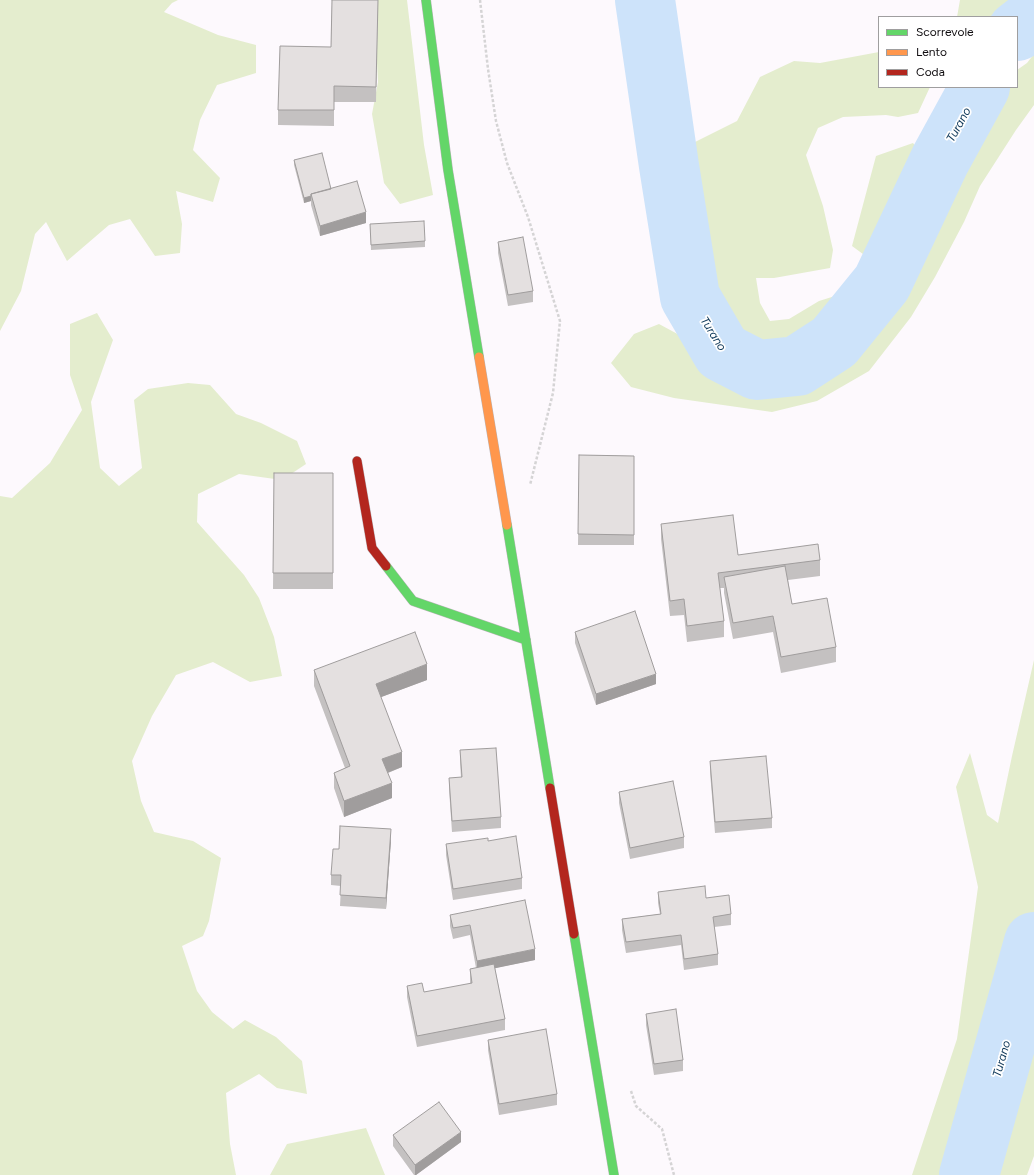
<!DOCTYPE html>
<style>
body{margin:0}
#map{position:relative;width:1034px;height:1175px;overflow:hidden;background:#fdf9fd;font-family:Figtree,sans-serif}
canvas{display:block}
.legend{position:absolute;left:878px;top:16px;width:140px;height:72px;box-sizing:border-box;background:#fff;border:1px solid #9f9e9f;margin:0;padding:5px 7px;list-style:none;font-size:12px;color:#0f0c0f}
.legend li{display:flex;align-items:center;gap:8px;height:20px}
.legend b{width:20px;border:1px solid #9f9e9f}
</style>
<div id="map">
<canvas width="1034" height="1175"></canvas>
<ul class="legend">
<li><b style="height:5px;background:#63d668"></b>Scorrevole</li>
<li><b style="height:5px;background:#ff974d"></b>Lento</li>
<li><b style="height:5px;background:#b3261e"></b>Coda</li>
</ul>
</div>
<script>
const ctx = document.querySelector('canvas').getContext('2d');
ctx.lineJoin = 'round';
function fill(path, color) { ctx.fillStyle = color; ctx.fill(path, 'evenodd'); }
const shape = rows => new Path2D(rows.map(r => 'M' + r).join(''));
function trace(path, color, width, dash) { ctx.strokeStyle = color; ctx.lineWidth = width; ctx.lineCap = dash ? 'butt' : 'round'; ctx.setLineDash(dash || []); ctx.stroke(path); }
function drawText(font, color, halo, rows, align = 'center') {
  ctx.font = font + ' Figtree,sans-serif'; ctx.lineWidth = 3.5; ctx.setLineDash([]); ctx.textBaseline = 'middle'; ctx.strokeStyle = halo; ctx.fillStyle = color; for (const [text, x, y, turn = 0] of rows) {
    ctx.save(); ctx.translate(x, y); ctx.rotate((+turn || 0) * Math.PI / 180); ctx.textAlign = isNaN(turn) ? turn : align; if (halo) ctx.strokeText(text, 0, 0); ctx.fillText(text, 0, 0); ctx.restore();
  }
}
const green = shape([
 [0,0,178,0,172,3,164,12,218,35,256,45,256,73,217,85,200,120,193,150,220,178,213,202,176,191,182,224,180,253,155,256,130,219,109,225,67,261,46,222,35,234,21,291,0,331],
 [372,0,407,0,424,145,433,195,400,204,384,183,372,114,378,82,374,7],
 [960,0,1034,0,1034,14,1017,21,1017,17,957,17],
 [879,52,879,87,930,87,918,113,898,117,886,115,843,117,818,128,806,155,823,206,833,250,830,268,774,278,756,278,760,303,770,321,789,319,819,301,851,291,858,303,813,340,795,350,773,354,743,351,723,336,709,307,701,270,685,173,683,148,737,121,760,77,794,61,820,63],
 [1034,54,1034,105,1016,130,980,186,964,222,935,277,911,317,869,371,817,401,772,412,674,398,631,387,611,363,634,334,659,324,685,338,705,367,732,381,776,383,810,373,861,340,885,313,899,278,900,243,877,241,867,257,852,246,876,156,913,143,925,158,948,87,965,87,965,89,975,95,995,87,1017,87,1017,70,1027,63],
 [97,313,113,340,91,402,100,468,119,486,142,468,134,400,148,389,188,383,210,385,236,414,261,423,297,441,306,464,282,480,239,474,198,494,197,522,244,575,259,598,274,637,282,676,250,682,213,662,176,675,152,716,132,761,141,801,154,832,193,841,221,858,209,921,203,936,182,946,197,991,212,1012,233,1029,245,1020,276,1037,302,1061,307,1094,277,1088,259,1074,226,1093,230,1144,236,1175,0,1175,0,496,12,498,50,463,82,410,70,375,70,324],
 [1034,660,1034,1156,1027,1175,912,1175,957,1039,978,887,956,787,970,753,987,815,998,823,1012,756],
 [366,1128,385,1175,270,1175,287,1144]
]);
const river = shape([
 [645,0,669,166,690,297,722,352,757,370,797,366,834,342,882,283,940,160,980,87],
 [1017,31,1034,18],
 [969,1175,1034,942]
]);
const path = shape([
 [480,0,488,69,496,121,507,163,528,217,560,321,553,393,530,485],
 [631,1091,636,1106,662,1129,674,1175]
]);
const fast = shape([
 [426,0,448,170,479,357],
 [507,525,550,788],
 [386,566,413,601,526,640],
 [574,934,614,1175]
]);
const slow = shape([
 [479,357,507,525]
]);
const jam = shape([
 [357,461,372,548,386,566],
 [550,788,574,934]
]);
const wall = shape([
 [332,0,378,0,376,102,334,102,334,126,278,125,278,110,331,47],
 [294,160,331,189,366,223,320,236,311,205,311,201,304,203,294,165],
 [370,224,425,241,425,247,371,250],
 [498,242,533,291,533,302,508,306,498,253],
 [579,455,634,456,634,545,578,545],
 [274,473,333,473,333,589,273,589],
 [661,524,738,555,820,560,820,576,788,580,792,604,836,647,836,662,781,673,773,632,733,639,724,593,724,588,720,588,724,621,724,637,687,642,684,615,670,616,661,539],
 [575,632,656,684,596,705,575,643],
 [314,670,427,680,381,697,402,767,388,773,392,798,344,817,334,788,334,773,345,768,314,686],
 [460,750,501,817,501,828,452,832,449,789,449,778,461,778,460,761],
 [710,761,772,818,772,828,715,833,710,772],
 [619,792,684,837,684,848,630,859,619,803],
 [391,840,386,909,340,906,341,886,331,885,331,875,339,849],
 [488,841,522,878,522,889,453,900,446,855,446,844],
 [658,892,706,898,731,914,731,925,714,927,718,954,718,965,684,970,681,945,626,953,622,930,622,919,660,914,658,903],
 [450,915,535,960,495,968,505,1019,505,1030,417,1047,407,997,407,986,424,992,470,984,470,969,476,968,470,935,453,939,450,926],
 [646,1014,683,1060,683,1071,654,1075,646,1025],
 [488,1040,557,1094,557,1105,499,1115,488,1050],
 [393,1135,461,1142,416,1175,414,1175,393,1146]
]);
const shadedWall = shape([
 [311,196,311,201,304,203,304,198],
 [366,212,366,223,320,236,320,226],
 [427,664,427,680,376,699,376,684],
 [656,674,656,684,596,705,596,694],
 [402,752,402,767,382,775,382,759],
 [392,783,392,798,344,817,344,801],
 [391,829,391,840,386,909,386,898],
 [535,949,535,960,477,972,477,961],
 [461,1132,461,1142,416,1175,415,1175,415,1165]
]);
const building = shape([
 [332,0,378,0,376,87,334,86,334,110,278,110,280,46,331,47,332,0],
 [322,153,331,189,311,194,311,196,304,198,294,160,322,153],
 [357,181,366,212,320,226,311,194,357,181],
 [424,221,425,241,371,245,370,224,424,221],
 [523,237,533,291,508,295,498,242,523,237],
 [579,455,634,456,634,535,578,534,579,455],
 [274,473,333,473,333,573,273,573,274,473],
 [733,515,738,555,818,544,820,560,718,573,724,621,687,626,684,599,670,601,661,524,733,515],
 [785,566,792,604,827,598,836,647,781,657,773,616,733,623,724,577,785,566],
 [635,611,656,674,596,694,575,632,635,611],
 [415,632,427,664,376,684,402,752,382,759,392,783,344,801,334,773,350,766,314,670,415,632],
 [496,748,501,817,452,821,449,778,462,777,460,750,496,748],
 [766,756,772,818,715,822,710,761,766,756],
 [673,781,684,837,630,848,619,792,673,781],
 [340,826,391,829,386,898,340,895,341,875,331,875,333,849,339,849,340,826],
 [516,836,522,878,453,889,446,844,488,838,488,841,516,836],
 [705,886,706,898,729,895,731,914,713,917,718,954,684,959,681,935,626,942,622,919,661,914,658,892,705,886],
 [525,900,535,949,477,961,470,925,453,928,450,915,525,900],
 [494,964,505,1019,417,1036,407,986,422,983,424,992,472,983,470,969,494,964],
 [676,1009,683,1060,654,1064,646,1014,676,1009],
 [546,1029,557,1094,499,1104,488,1040,546,1029],
 [439,1102,461,1132,415,1165,393,1135,439,1102]
]);
const waterNames = [
 ["Turano",959,125,-61],
 ["Turano",713,334,58],
 ["Turano",1002,1059,-74]
];
fill(green, '#e4edce');
trace(river, '#cde3fa', 60);
trace(fast, '#bab6b9', 10);
trace(slow, '#bab6b9', 10);
trace(jam, '#bab6b9', 10);
trace(path, '#d5d4d5', 2.5, [3, 2]);
trace(fast, '#63d668', 9);
trace(slow, '#ff974d', 9);
trace(jam, '#b3261e', 9);
fill(wall, '#c4c1c1');
fill(shadedWall, '#a09d9d');
fill(building, '#e4e0e0');
trace(building, '#a09d9d', 1);
drawText('italic 12px', '#0f395a', '#fff', waterNames);
</script>
